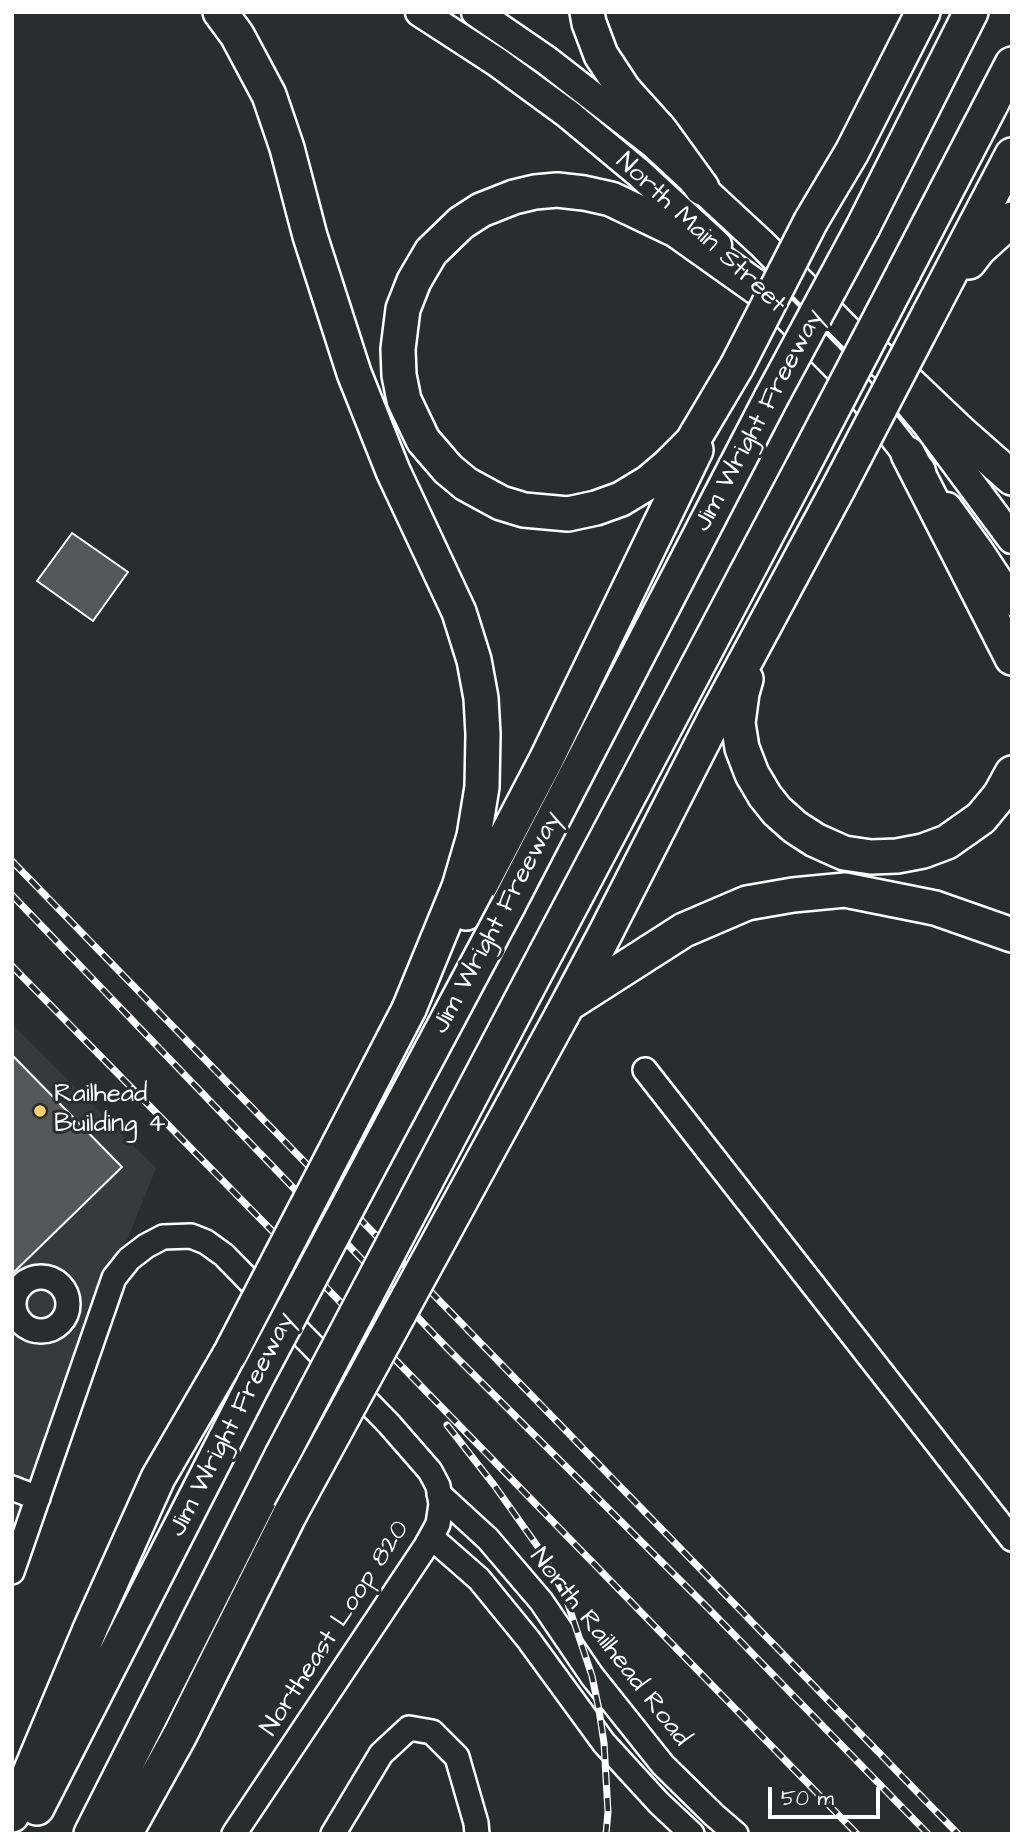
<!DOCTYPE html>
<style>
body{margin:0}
#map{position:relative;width:1024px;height:1846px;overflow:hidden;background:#2a2d2e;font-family:"Architects Daughter",sans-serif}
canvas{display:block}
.frame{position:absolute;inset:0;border:14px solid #fff;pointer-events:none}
.scale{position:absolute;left:768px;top:1787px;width:112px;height:32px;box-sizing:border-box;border:4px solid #fff;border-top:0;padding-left:9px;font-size:21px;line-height:24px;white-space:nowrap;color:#fff;-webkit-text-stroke:5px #2a2d2e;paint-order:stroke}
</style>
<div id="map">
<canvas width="1024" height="1846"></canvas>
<div class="frame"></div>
<div class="scale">50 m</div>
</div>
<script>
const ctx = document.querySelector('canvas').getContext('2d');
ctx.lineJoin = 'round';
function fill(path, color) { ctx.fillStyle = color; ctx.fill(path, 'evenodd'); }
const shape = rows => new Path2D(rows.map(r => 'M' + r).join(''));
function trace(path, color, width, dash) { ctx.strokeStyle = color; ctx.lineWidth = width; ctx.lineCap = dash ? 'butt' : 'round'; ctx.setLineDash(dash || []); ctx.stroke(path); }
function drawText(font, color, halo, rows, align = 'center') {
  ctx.font = font + ' "Architects Daughter",sans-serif'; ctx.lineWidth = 6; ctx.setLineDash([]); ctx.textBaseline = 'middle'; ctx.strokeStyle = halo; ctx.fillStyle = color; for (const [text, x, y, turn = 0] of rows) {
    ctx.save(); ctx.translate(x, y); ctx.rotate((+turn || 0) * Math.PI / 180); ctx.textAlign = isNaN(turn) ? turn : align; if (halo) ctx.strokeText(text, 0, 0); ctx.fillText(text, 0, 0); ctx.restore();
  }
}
const built = shape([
 [12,1024,156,1168,12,1527]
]);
const building = shape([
 [72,533,128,572,93,621,37,581,72,533],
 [12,1055,122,1167,12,1274,12,1055]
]);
const minor = shape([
 [645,1070,1012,1539],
 '14 1304a27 27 0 1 1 54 0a27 27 0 1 1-54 0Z',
 [12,1488,38,1498],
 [439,1494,488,1539,541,1601,592,1676,663,1765,714,1815,736,1834],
 [431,1537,479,1579,528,1639,604,1743,659,1803,692,1834],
 [12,1572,114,1278,129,1259,146,1246,163,1237,191,1236,206,1242,224,1255,389,1424,430,1471,438,1486,441,1504,438,1524,426,1546,234,1834],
 [333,1834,381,1754,409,1728,432,1732,457,1757,476,1823,477,1834]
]);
const major = shape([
 [420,12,497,62,568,114,639,173,717,245],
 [476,12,546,60,654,144,762,244,860,343,873,359],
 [756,284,849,379,921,471],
 [899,391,926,423,1012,539],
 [947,507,979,551,1012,601]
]);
const highway = shape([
 [220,12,237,35,269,95,287,148,310,236,354,373,393,471,459,612,474,660,481,698,483,734,482,787,474,836,459,887,409,1009],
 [587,12,589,23,601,55,624,90,660,130,702,188],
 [811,221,852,152,923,12],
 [863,227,971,12],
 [969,262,979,249,1012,219],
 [903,274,1012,64],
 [929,314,1012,155],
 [860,343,902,377,962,434,1012,478],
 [737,366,692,442,669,465,649,482,621,499,596,508,568,514,524,510,501,503,466,484,448,469,423,440,404,400,399,375,398,349,403,309,414,281,431,252,461,223,481,210,514,197,535,192,557,190,584,193,611,199,676,230,766,294],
 [908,454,1012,658],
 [746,679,742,693,738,723,742,748,752,774,765,796,777,811,795,827,815,840,844,853,871,857,897,856,923,851,947,842,981,818,1000,795,1012,773],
 [509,904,771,398],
 [466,913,546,760,696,450],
 [547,951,803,466],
 [570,1003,684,930,747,903,793,895,845,890,935,908,1012,935],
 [562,1015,604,936,717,714,838,489],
 [37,1808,254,1383],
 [12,1815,91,1627,158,1478,230,1354],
 [91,1834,282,1455],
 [125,1834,180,1735,290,1514]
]);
const rail = shape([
 [12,861,958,1834],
 [12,895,449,1350,710,1610,928,1834],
 [12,966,283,1242,381,1345,857,1834],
 [447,1425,494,1485,543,1554,566,1598,592,1676,599,1710,604,1743,608,1812,606,1834]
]);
const highwayBridge = shape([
 [737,366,811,221],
 [771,398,863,227],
 [803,466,903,274],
 [838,489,929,314],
 [230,1354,409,1009],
 [254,1383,509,904],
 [282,1455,547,951],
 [290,1514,562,1015]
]);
const markers = [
 [40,1111,7,"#ffd166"]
];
const streetNames = [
 ["North Main Street",700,234,43],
 ["Jim Wright Freeway",760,421,-62],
 ["Jim Wright Freeway",498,923,-62],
 ["Jim Wright Freeway",233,1425,-63],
 ["Northeast Loop 820",336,1629,-57],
 ["North Railhead Road",609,1648,52]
];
const poiNames = [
 ["Railhead",54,1096],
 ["Building 4",54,1126]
];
fill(built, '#373a3b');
fill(building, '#555758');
trace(building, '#fff', 2);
trace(minor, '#fff', 28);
trace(major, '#fff', 33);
trace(highway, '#fff', 38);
trace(minor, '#2a2d2e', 23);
trace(major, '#2a2d2e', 28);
trace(highway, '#2a2d2e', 33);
trace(rail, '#fff', 7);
trace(rail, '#2a2d2e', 4.5, [13]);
trace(highwayBridge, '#fff', 38, []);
trace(highwayBridge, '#2a2d2e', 33);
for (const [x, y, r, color] of markers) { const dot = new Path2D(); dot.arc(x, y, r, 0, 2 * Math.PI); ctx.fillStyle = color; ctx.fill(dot); trace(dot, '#2a2d2e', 2.5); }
drawText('26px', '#fff', '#2a2d2e', streetNames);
drawText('26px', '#fff', '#2a2d2e', poiNames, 'left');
</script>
